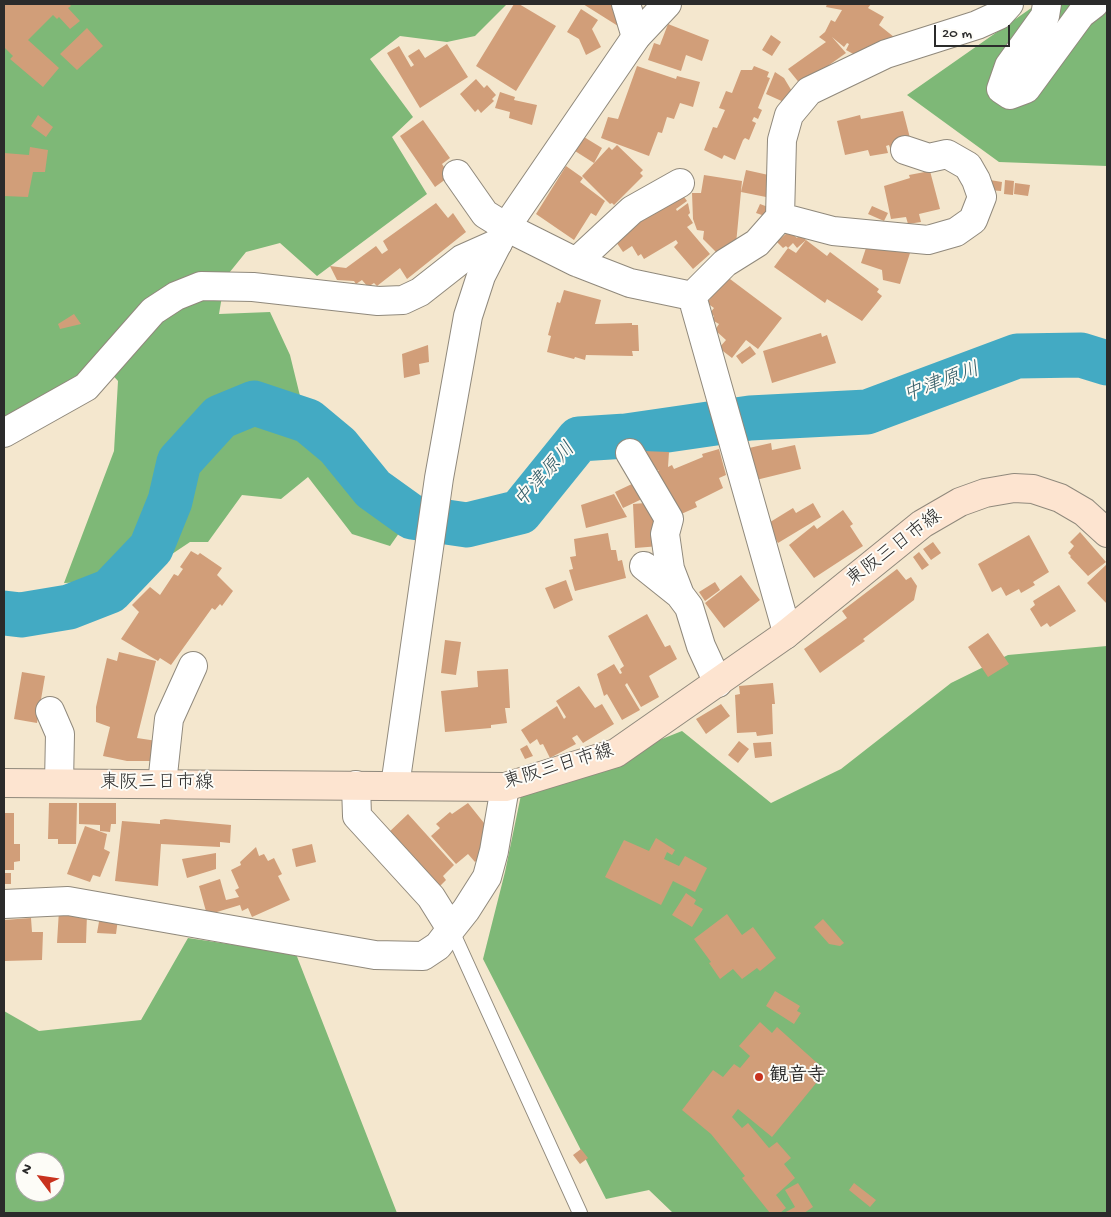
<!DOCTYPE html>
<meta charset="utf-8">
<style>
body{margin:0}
#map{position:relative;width:1111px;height:1217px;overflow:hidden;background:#f4e7ce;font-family:"Gochi Hand",sans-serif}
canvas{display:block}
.frame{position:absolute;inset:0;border:5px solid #2b2b2b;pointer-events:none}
.north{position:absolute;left:15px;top:1152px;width:50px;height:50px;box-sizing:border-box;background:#fdfcf7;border:1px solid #a9a8a5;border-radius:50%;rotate:301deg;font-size:14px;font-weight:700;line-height:20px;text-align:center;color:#2b2b2b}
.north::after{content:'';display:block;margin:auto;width:18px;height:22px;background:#c8321e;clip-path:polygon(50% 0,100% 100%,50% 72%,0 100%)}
.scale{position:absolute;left:934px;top:25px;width:76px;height:22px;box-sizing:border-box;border:2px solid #2b2b2b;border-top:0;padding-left:6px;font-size:15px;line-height:18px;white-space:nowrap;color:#2b2b2b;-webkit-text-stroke:4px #fdfcf7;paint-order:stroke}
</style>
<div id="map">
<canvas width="1111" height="1217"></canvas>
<div class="frame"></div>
<div class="north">N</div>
<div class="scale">20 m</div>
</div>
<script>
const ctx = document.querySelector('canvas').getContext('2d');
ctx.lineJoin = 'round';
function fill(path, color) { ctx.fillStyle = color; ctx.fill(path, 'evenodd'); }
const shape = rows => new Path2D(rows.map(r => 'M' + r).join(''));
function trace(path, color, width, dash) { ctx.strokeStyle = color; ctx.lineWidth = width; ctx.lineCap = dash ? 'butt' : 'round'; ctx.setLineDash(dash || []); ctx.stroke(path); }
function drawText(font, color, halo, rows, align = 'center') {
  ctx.font = font + ' "Gochi Hand","Klee One",sans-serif'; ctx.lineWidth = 4; ctx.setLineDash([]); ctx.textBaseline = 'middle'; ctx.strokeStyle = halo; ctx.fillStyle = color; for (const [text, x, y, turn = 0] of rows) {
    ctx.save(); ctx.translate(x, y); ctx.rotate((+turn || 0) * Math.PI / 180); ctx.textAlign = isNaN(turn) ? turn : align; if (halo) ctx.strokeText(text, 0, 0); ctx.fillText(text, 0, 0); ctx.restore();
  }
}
const forest = shape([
 [4,4,507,4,475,36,447,42,400,36,370,59,413,117,392,137,427,194,317,276,280,243,246,252,225,278,219,314,270,312,290,355,301,400,319,453,404,526,390,546,352,534,308,477,281,499,242,495,208,542,190,542,172,554,177,509,143,509,133,553,108,581,64,583,114,451,118,381,96,357,67,385,4,421],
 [1037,4,1107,4,1107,166,999,162,907,95],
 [1107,646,1107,1213,673,1213,649,1190,606,1199,483,959,505,872,521,795,682,731,771,803,841,769,951,683,1008,655],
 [188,938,296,954,397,1213,4,1213,4,1011,39,1031,141,1020],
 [25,1162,55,1162,55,1192,25,1192]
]);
const river = shape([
 [4,613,21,615,69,607,110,591,151,548,170,501,179,462,220,417,254,403,308,421,338,446,373,489,412,517,467,525,520,512,579,439,626,436,750,418,867,412,1017,356,1081,355,1107,363]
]);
const building = shape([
 [4,4,69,4,71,6,68,8,80,21,70,29,59,17,57,19,53,15,28,40,59,68,43,87,10,59,13,56,4,47],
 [514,4,519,4,556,26,516,91,476,66],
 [583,4,614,4,618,26],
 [827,4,871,4,868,8,884,17,879,25,894,37,869,55,862,50,857,56,846,50,849,44,847,43,844,47,832,37,846,53,801,85,788,69,826,42,819,37,825,32,831,20,835,22,842,10,826,7],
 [581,9,598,20,592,29,601,47,586,55,579,39,567,32],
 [668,24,709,40,702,61,686,55,681,71,648,60,654,43,660,45],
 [87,28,103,46,77,70,60,54],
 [771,35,781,42,772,56,762,50],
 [447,44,468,77,420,108,387,53,399,46,411,67,414,65,408,56,419,49,425,58],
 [637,66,676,79,677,76,700,82,693,107,680,103,674,119,667,117,662,133,658,132,649,156,601,138,608,117,618,119],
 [754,66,769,72,767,77,770,78,758,108,762,110,758,119,754,117,752,121,756,123,749,140,745,138,743,140,735,160,724,155,722,159,704,150,713,127,717,128,725,110,719,108,726,91,732,93,741,70,752,70],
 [775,72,784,78,793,93,786,103,766,94],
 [476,79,484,88,487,85,496,95,492,99,494,101,481,113,478,109,475,112,460,94],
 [500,92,515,97,514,100,537,105,532,125,509,118,510,112,495,108],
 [903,111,910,138,900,150,891,151,889,145,886,146,888,153,870,156,868,150,845,155,837,121,860,115,861,119],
 [38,115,53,127,46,137,31,126],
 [423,120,450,158,442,164,450,176,435,187,400,136],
 [584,137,602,148,594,163,575,151],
 [617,145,643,170,640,173,643,176,614,205,612,203,610,204,582,176,609,147,612,150],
 [30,147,48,150,45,172,33,172,28,197,4,196,4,153,29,155],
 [566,166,583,178,580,182,605,201,596,216,591,213,574,240,536,214],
 [746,170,773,176,771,198,741,192],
 [930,171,940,209,919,214,921,222,908,224,906,217,891,219,884,186,910,178,909,175],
 [704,175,742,181,736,244,719,255,703,239,704,231,697,230,693,219,692,193,701,193],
 [990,180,1002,182,1001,191,989,190],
 [1005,180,1014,181,1013,195,1004,194],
 [1015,183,1030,185,1028,196,1014,194],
 [679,190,687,201,676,209,677,211,688,203,690,213,688,215,693,223,687,227,710,254,693,269,674,247,678,243,676,240,644,259,641,254,638,256,632,246,623,252,612,236],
 [436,203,448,218,453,213,466,232,407,279,400,268,377,286,374,283,368,287,362,280,356,284,354,281,337,280,330,266,346,268,376,246,382,254,388,250,383,241],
 [760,204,768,207,765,216,756,213],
 [872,206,888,213,884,221,868,214],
 [789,231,797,238,800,234,806,240,797,248,793,243,788,248,786,246,783,248,777,242],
 [806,240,827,256,830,252,879,289,877,292,882,296,862,321,827,299,825,303,774,267,788,248,796,253],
 [868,242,910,253,900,284,883,280,882,270,861,263],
 [726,276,782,318,758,349,746,340,732,358,719,348,726,340,715,330,719,324,712,320,714,316,710,313,714,308,707,303],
 [564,290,601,300,595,324,632,323,632,325,638,325,639,351,632,351,633,356,586,355,585,360,575,357,574,359,547,352,551,336,548,335,557,302,560,303],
 [74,314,81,324,60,329,58,324],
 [821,333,822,337,827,335,836,363,772,383,763,351],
 [428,345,429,362,419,364,420,374,404,378,402,354],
 [750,346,756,354,742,364,736,356],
 [771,443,772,450,795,445,801,469,756,480,749,448],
 [719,449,726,475,719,478,723,488,695,502,697,507,679,515,652,476,659,470,642,471,643,451,669,452,668,467,672,465,674,469,703,457,702,454],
 [634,483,642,499,623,508,615,492],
 [614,494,627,517,586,528,581,505],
 [658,502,660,546,635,548,633,504],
 [813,503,821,517,778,543,767,524,793,508,796,513],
 [843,510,853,524,850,526,863,546,814,578,789,545,814,525,817,529],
 [1080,532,1106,562,1088,576,1070,557,1071,556,1068,553,1074,546,1070,542],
 [608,533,611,550,616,550,618,561,622,560,626,578,575,591,569,570,573,569,570,557,576,556,574,539],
 [1029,535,1049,572,1033,582,1035,585,1021,593,1019,589,1006,596,1001,587,992,592,978,564],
 [933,542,941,553,931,560,923,549],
 [191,551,198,555,200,553,222,568,217,575,233,591,222,606,220,604,215,610,212,608,171,665,160,658,158,661,121,639,139,612,132,605,150,587,160,595,174,574,178,576,183,569,180,567],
 [919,552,929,565,922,570,913,557],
 [1107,564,1107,604,1087,583],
 [897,569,906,580,911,577,917,586,914,600,863,639,865,641,820,673,804,649,847,618,842,611],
 [741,575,760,600,724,628,705,603],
 [566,580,573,600,554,609,545,588],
 [715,582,720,590,705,601,699,592],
 [1059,585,1076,611,1050,627,1047,623,1041,627,1030,609,1035,605,1033,601],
 [647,614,665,647,670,645,677,659,649,676,659,697,641,707,627,683,625,685,640,710,622,720,607,694,604,696,597,674,614,664,620,674,622,673,620,669,624,666,608,636],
 [988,633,1009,664,988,677,968,647],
 [445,640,461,642,456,675,441,673],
 [119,652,156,661,137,738,157,741,154,761,127,761,103,756,110,727,96,722,96,707,107,658,117,661],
 [508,669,510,708,505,708,507,723,491,725,491,728,445,732,441,691,478,687,477,671],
 [22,672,45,676,37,723,14,719],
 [773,683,775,704,772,704,773,734,757,736,756,732,737,733,735,695,740,694,739,686],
 [579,686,595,708,602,704,614,724,583,743,577,735,572,738,576,744,550,758,543,744,540,745,537,739,530,744,521,730,557,706,564,719,566,717,556,701],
 [721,704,730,716,706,734,696,719],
 [739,741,749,749,738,763,728,755],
 [771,742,772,756,755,758,753,743],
 [527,745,533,756,525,759,520,749],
 [49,803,77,803,76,844,58,844,58,839,48,839],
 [79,803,116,803,116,824,111,824,110,832,100,831,100,825,79,824],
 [468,803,488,828,484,853,475,862,468,854,456,864,431,836,440,828,436,824,450,812,452,814],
 [4,813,14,813,14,844,20,844,20,861,14,862,14,870,4,870],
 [408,814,454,865,443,876,446,880,439,887,387,834],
 [165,819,231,825,230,843,220,842,220,847,161,844,158,886,115,881,122,821,160,824,160,820],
 [85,826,107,834,104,849,110,852,100,877,93,875,90,882,67,874],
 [656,838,675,850,672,855,667,852,664,859,679,866,685,856,707,868,695,892,673,881,661,905,605,877,624,840,649,851],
 [312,844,316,862,296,867,292,849],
 [256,847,259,856,264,854,268,861,274,858,282,874,278,876,290,900,252,917,248,908,242,911,240,905,207,915,199,886,220,879,226,900,239,897,235,890,239,888,231,870,241,865,240,862],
 [216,853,216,869,187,878,182,859],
 [4,873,11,873,11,884,4,884],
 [686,893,696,900,694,904,703,909,692,927,672,915],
 [59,910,87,914,86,943,57,943],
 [727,914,742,935,753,927,776,958,760,971,757,968,742,979,733,969,720,979,709,963,711,962,694,939],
 [100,916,118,919,116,934,97,933],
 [31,918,32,932,43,932,42,960,4,961,4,920],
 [823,919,844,943,840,946,829,944,814,927],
 [775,991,800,1006,797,1011,801,1013,794,1024,766,1006],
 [760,1022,772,1033,777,1027,826,1071,772,1137,738,1109,732,1117,742,1128,748,1123,769,1148,777,1142,791,1158,784,1164,795,1178,776,1195,786,1208,780,1213,770,1213,742,1178,745,1176,711,1134,682,1110,713,1070,723,1077,734,1064,740,1068,750,1056,739,1046],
 [581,1149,588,1158,580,1164,573,1155],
 [798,1183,813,1207,804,1213,784,1213,795,1207,785,1190],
 [854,1183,876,1200,870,1207,849,1190]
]);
const service = shape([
 [451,929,580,1213]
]);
const minor = shape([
 [626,4,636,37],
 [1047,4,1045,16,1009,66,1001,89,1010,95,1026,89,1081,14,1094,4],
 [457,174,485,214,506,227,576,262,630,283,692,296],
 [780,217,833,231,928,240,956,232,973,220,982,197,976,180,968,166,947,154,929,158,905,150],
 [576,262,632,210,680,183],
 [692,296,725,263,757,243,780,217,782,140,789,115,809,91,886,54,977,25,999,15,1009,4],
 [692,296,785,625,785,635],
 [4,433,86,387,153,311,176,296,201,286,253,287,378,301,403,300,420,292,462,259,498,243],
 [630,453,669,519,665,534,670,569,680,595,689,607,701,646,718,683],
 [644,566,679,594],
 [50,711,60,734,59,783],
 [162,784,169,719,193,666],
 [356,785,357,816,431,897,451,929],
 [4,904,68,901,375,955,423,956,438,946,451,929,466,910,487,877,494,851,505,787]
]);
const tertiary = shape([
 [395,786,439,478,468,316,481,276,506,227,636,37,667,4]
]);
const secondary = shape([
 [4,783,505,787,616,753,785,635,922,524,960,502,985,493,1014,488,1033,489,1060,498,1084,512,1107,533]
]);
const markers = [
 [759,1077,5,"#c8321e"]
];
const streetNames = [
 ["東阪三日市線",895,549,-37],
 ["東阪三日市線",559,768,-17],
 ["東阪三日市線",157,784]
];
const poiNames = [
 ["観音寺",769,1077]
];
const waterNames = [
 ["中津原川",942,384,-20],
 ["中津原川",546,476,-48]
];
fill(forest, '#7eb877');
trace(river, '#43aac3', 45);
fill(building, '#d19e79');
trace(service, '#90897c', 16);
trace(minor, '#90897c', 30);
trace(tertiary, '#90897c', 30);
trace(secondary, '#90897c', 30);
trace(service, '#fff', 14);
trace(minor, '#fff', 28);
trace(tertiary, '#fff', 28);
trace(secondary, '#fde4d0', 28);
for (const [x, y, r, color] of markers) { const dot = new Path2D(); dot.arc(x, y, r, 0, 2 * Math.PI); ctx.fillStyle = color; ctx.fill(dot); trace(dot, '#fdfcf7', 2); }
drawText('19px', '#2b2b2b', '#fdfcf7', streetNames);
drawText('bold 19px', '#2b2b2b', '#fdfcf7', poiNames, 'left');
drawText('italic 20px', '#355e68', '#fdfcf7', waterNames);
</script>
